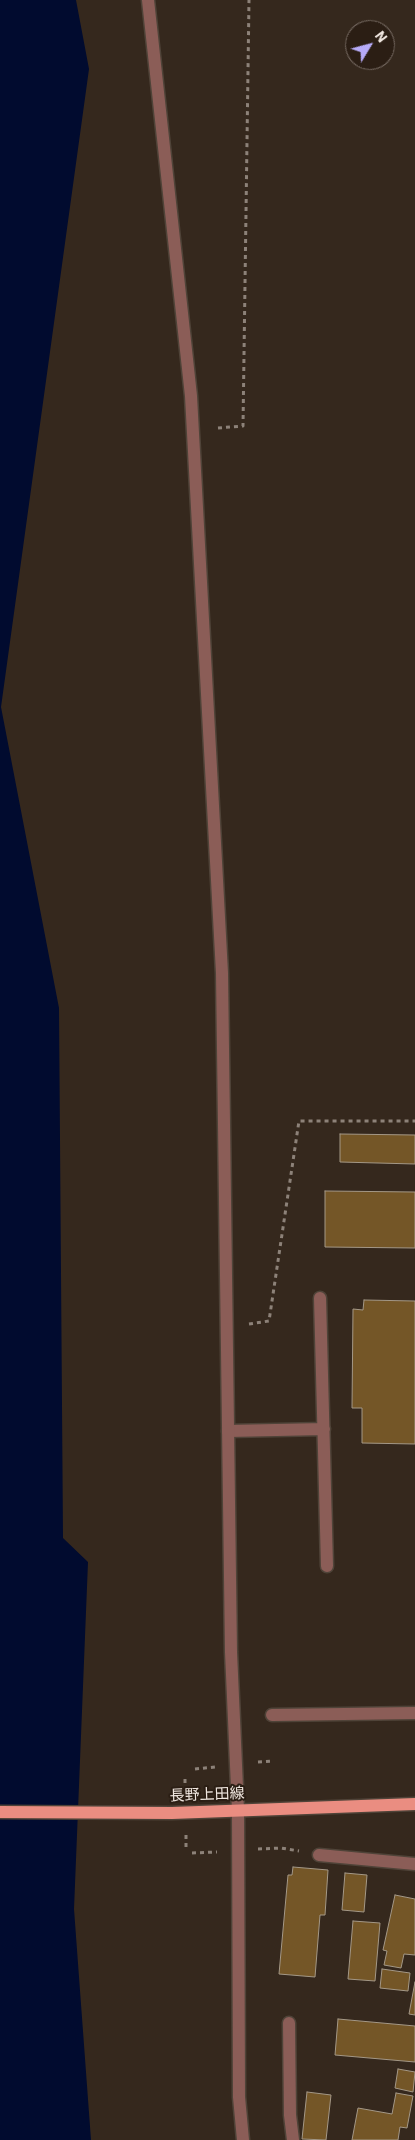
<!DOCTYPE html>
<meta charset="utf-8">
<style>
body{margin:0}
#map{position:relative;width:415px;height:2140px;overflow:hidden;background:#35281d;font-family:"IBM Plex Sans",sans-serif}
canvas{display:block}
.north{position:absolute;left:345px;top:20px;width:50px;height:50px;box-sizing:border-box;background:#2b1e14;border:1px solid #7a6e66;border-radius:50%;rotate:53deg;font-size:14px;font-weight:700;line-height:20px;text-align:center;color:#f0e7e0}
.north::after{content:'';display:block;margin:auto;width:18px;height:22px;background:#b7abf8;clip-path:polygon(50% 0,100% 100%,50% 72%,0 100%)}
</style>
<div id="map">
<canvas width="415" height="2140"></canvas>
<div class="north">N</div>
</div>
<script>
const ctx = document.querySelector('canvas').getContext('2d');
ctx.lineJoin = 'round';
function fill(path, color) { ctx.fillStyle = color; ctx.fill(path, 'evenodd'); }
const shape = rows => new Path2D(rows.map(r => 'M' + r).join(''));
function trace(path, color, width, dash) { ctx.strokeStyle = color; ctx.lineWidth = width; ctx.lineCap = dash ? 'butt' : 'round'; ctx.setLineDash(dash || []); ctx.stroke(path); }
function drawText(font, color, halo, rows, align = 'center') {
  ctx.font = font + ' "IBM Plex Sans","Noto Sans JP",sans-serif'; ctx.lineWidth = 4; ctx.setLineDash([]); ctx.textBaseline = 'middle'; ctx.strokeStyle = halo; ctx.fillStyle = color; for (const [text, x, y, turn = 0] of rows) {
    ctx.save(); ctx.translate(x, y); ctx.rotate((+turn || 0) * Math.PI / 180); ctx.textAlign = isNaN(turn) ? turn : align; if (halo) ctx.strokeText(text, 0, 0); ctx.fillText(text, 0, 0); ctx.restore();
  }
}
const water = shape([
 [0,0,76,0,89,69,1,707,59,1008,63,1538,88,1562,74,1909,91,2140,0,2140]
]);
const building = shape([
 [340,1134,415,1135,415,1164,340,1162,340,1134],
 [325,1191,415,1192,415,1248,325,1247,325,1191],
 [364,1300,415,1301,415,1444,362,1443,362,1408,352,1408,353,1309,363,1310,364,1300],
 [293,1867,328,1870,325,1915,320,1915,315,1977,279,1974,288,1875,292,1875,293,1867],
 [345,1873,367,1875,364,1912,342,1910,345,1873],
 [395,1895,415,1899,415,1955,404,1954,401,1968,384,1965,387,1951,383,1950,395,1895],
 [353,1921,380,1923,375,1981,348,1979,353,1921],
 [382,1969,410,1973,408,1991,380,1988,382,1969],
 [415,1982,415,2015,409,2014,415,1982],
 [338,2019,415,2026,415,2062,335,2055,338,2019],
 [398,2069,415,2072,413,2092,395,2088,398,2069],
 [307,2092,331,2095,326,2140,302,2139,307,2092],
 [396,2093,413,2096,407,2128,400,2127,398,2140,352,2140,358,2108,392,2114,396,2093]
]);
const path = shape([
 [218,428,243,426,249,0],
 [249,1324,269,1321,299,1121,415,1121],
 [258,1762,273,1761],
 [195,1769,215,1767],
 [185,1779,185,1791],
 [186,1835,186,1847],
 [258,1849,281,1848,299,1851],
 [192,1853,217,1852]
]);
const service = shape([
 [320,1298,327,1566],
 [228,1431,324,1429]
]);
const minor = shape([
 [272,1715,415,1713],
 [319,1855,415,1864],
 [289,2023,290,2115,293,2140]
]);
const tertiary = shape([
 [148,0,191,396,222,973,231,1652,238,1810,239,2097,243,2140]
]);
const primary = shape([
 [0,1812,172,1813,415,1804]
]);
const streetNames = [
 ["長野上田線",207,1795,-2]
];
fill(water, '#010b2f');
fill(building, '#745627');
trace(building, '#a49887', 1);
trace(service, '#4f4338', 15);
trace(minor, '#4f4338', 15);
trace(tertiary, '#4f4338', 15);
trace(primary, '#4f4338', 15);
trace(path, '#8d8279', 3, [4, 4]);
trace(service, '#8b5d57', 12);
trace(minor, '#8b5d57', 12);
trace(tertiary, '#8b5d57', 12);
trace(primary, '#ea8d81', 12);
drawText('15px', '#f0e7e0', '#2b1e14', streetNames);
</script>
